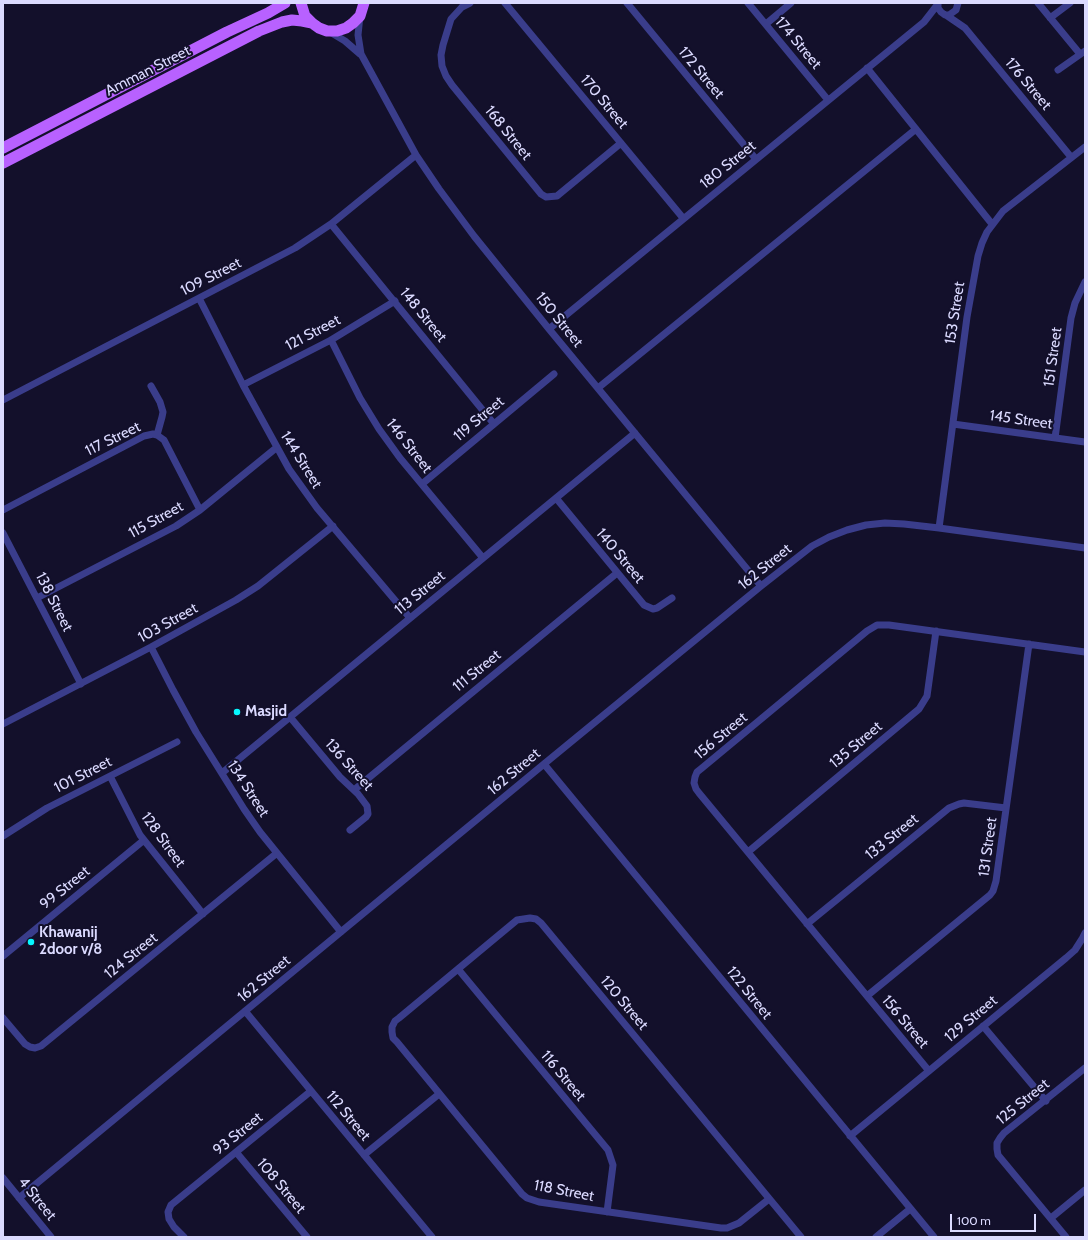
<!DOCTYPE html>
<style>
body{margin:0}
#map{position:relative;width:1088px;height:1240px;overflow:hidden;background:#13102b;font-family:Cabin,sans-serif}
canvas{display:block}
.frame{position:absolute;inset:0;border:4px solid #dbdaff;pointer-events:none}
.scale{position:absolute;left:950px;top:1214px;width:86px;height:18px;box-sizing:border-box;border:2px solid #dbdaff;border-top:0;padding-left:5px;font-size:12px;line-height:14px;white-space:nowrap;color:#dbdaff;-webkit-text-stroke:3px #13102b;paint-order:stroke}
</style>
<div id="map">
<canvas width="1088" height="1240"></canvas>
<div class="frame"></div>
<div class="scale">100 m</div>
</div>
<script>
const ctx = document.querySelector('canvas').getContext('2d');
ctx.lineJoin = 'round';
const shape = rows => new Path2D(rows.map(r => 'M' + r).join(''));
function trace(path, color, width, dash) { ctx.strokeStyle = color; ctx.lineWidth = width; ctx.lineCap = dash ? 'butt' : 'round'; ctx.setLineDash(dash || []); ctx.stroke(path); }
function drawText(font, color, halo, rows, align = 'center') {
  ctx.font = font + ' Cabin,sans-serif'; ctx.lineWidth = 4; ctx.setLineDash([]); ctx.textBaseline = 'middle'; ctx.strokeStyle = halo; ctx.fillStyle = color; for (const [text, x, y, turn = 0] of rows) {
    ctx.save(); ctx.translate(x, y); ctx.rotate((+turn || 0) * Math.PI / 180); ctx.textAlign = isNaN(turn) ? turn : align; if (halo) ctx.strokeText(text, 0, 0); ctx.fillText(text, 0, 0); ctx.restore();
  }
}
const minor = shape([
 [470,3,462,7,451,19,443,45,441,55,442,66,446,76,452,85,541,194,546,197,557,196,621,143],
 [505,3,683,218],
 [627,3,755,158],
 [748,3,828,100],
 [938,3,938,8,941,12,945,15,949,15,956,10,958,3],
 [1038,3,1080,54],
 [946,15,965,28,1071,157],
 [360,16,358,35,361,54,416,155,439,189,474,236,549,329,761,586],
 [1050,18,1070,3],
 [766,24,791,3],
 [330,32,345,41,360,54],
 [867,68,992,224],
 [1058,70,1085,51],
 [331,224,494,424],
 [199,298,243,385,289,469,317,508,410,618],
 [549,329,924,22,938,4],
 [331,340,360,398,379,429,400,458,483,558],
 [243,385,331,340,395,301],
 [151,386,160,402,163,412,162,417,157,435],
 [598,388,916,129],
 [3,400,295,248,331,224,416,155],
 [953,424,1085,442],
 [1055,438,1071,318,1075,303,1085,282],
 [422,484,554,374],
 [556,498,644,605,653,609,657,608,672,598],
 [3,510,144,436,153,434,157,435,164,440,200,510],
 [939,528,967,317,978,256,982,243,987,232,1003,211,1085,147],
 [3,533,81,684],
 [37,598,176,526,200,510,276,448],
 [151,647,173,690,196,732,244,809,260,832,341,932],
 [290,717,340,777,358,794,367,806,368,814,366,817,350,830],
 [3,724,151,647,236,600,258,586,333,526],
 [544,764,934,1237],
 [222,773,635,433],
 [110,776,140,835,203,914],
 [354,790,617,573],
 [3,836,47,808,177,742],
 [748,852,919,709,927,696,936,631],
 [807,924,949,808,959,804,964,803,1006,808],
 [3,956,144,840],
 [458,969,608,1150,613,1165,607,1212],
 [867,996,990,895,993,891,996,881,1029,644],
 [245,1011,432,1237],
 [3,1018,25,1044,30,1047,35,1048,41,1046,277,853],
 [983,1026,1046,1101],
 [929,1071,699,793,696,789,694,783,695,777,697,772,702,768,867,631,877,625,889,625,1085,652],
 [850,1136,1066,958,1075,950,1082,939,1085,933],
 [236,1152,307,1237],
 [364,1155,439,1094],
 [3,1178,51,1237],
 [19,1198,544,764,761,586,812,546,829,537,847,530,866,525,885,523,904,524,939,528,1085,548],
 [769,1199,739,1223,727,1228,721,1228,539,1202,527,1198,522,1194,397,1042,393,1038,392,1032,392,1027,395,1021,399,1018,517,920,530,918,536,919,541,923,801,1237],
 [1051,1218,1085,1190],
 [184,1237,174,1227,169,1219,168,1212,171,1205,311,1091],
 [876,1237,910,1209],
 [1066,1237,998,1155,997,1149,997,1143,1000,1138,1004,1133,1085,1068]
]);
const primary = shape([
 [301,3,305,16,312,23,319,28,327,31,337,31,346,28,353,23,360,16,364,3],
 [3,148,227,32,268,13,285,3],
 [3,163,259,31,282,22,292,20,302,21,312,23]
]);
const markers = [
 [237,712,4,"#06f8ff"],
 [31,942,4,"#06f8ff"]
];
const streetNames = [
 ["174 Street",798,43,50],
 ["Amman Street",148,71,-27],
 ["172 Street",701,73,50],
 ["176 Street",1028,84,50],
 ["170 Street",604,102,50],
 ["168 Street",508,133,51],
 ["180 Street",728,165,-39],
 ["109 Street",211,277,-27],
 ["153 Street",955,313,-81],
 ["148 Street",423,315,51],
 ["150 Street",559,320,51],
 ["121 Street",313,333,-28],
 ["151 Street",1053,357,-82],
 ["119 Street",479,419,-40],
 ["145 Street",1021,420,8],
 ["117 Street",113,439,-26],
 ["146 Street",409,446,52],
 ["144 Street",301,460,58],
 ["115 Street",156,520,-29],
 ["140 Street",620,556,50],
 ["162 Street",765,567,-39],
 ["113 Street",420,593,-39],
 ["138 Street",54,602,63],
 ["103 Street",168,623,-29],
 ["111 Street",477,671,-39],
 ["156 Street",721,736,-40],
 ["135 Street",856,745,-40],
 ["136 Street",349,765,48],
 ["162 Street",514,772,-40],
 ["101 Street",83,775,-27],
 ["134 Street",248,789,57],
 ["133 Street",892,837,-39],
 ["128 Street",163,840,54],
 ["131 Street",988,847,-82],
 ["99 Street",65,888,-39],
 ["124 Street",131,956,-39],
 ["162 Street",264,979,-40],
 ["122 Street",749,993,51],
 ["120 Street",624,1003,50],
 ["129 Street",971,1019,-40],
 ["156 Street",905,1022,50],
 ["116 Street",563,1076,50],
 ["125 Street",1023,1102,-39],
 ["112 Street",348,1116,50],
 ["93 Street",238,1134,-39],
 ["108 Street",281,1186,50],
 ["118 Street",564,1191,11],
 ["4 Street",37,1199,51]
];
const poiNames = [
 ["Masjid",245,712],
 ["Khawanij",39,933],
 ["2door v/8",39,950]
];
trace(minor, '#3a3d8b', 7);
trace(primary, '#b861ff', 11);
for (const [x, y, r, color] of markers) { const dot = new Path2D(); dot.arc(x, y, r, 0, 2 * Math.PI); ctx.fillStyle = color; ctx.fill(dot); trace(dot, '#13102b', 1.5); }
drawText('15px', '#dbdaff', '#13102b', streetNames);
drawText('bold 15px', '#dbdaff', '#13102b', poiNames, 'left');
</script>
